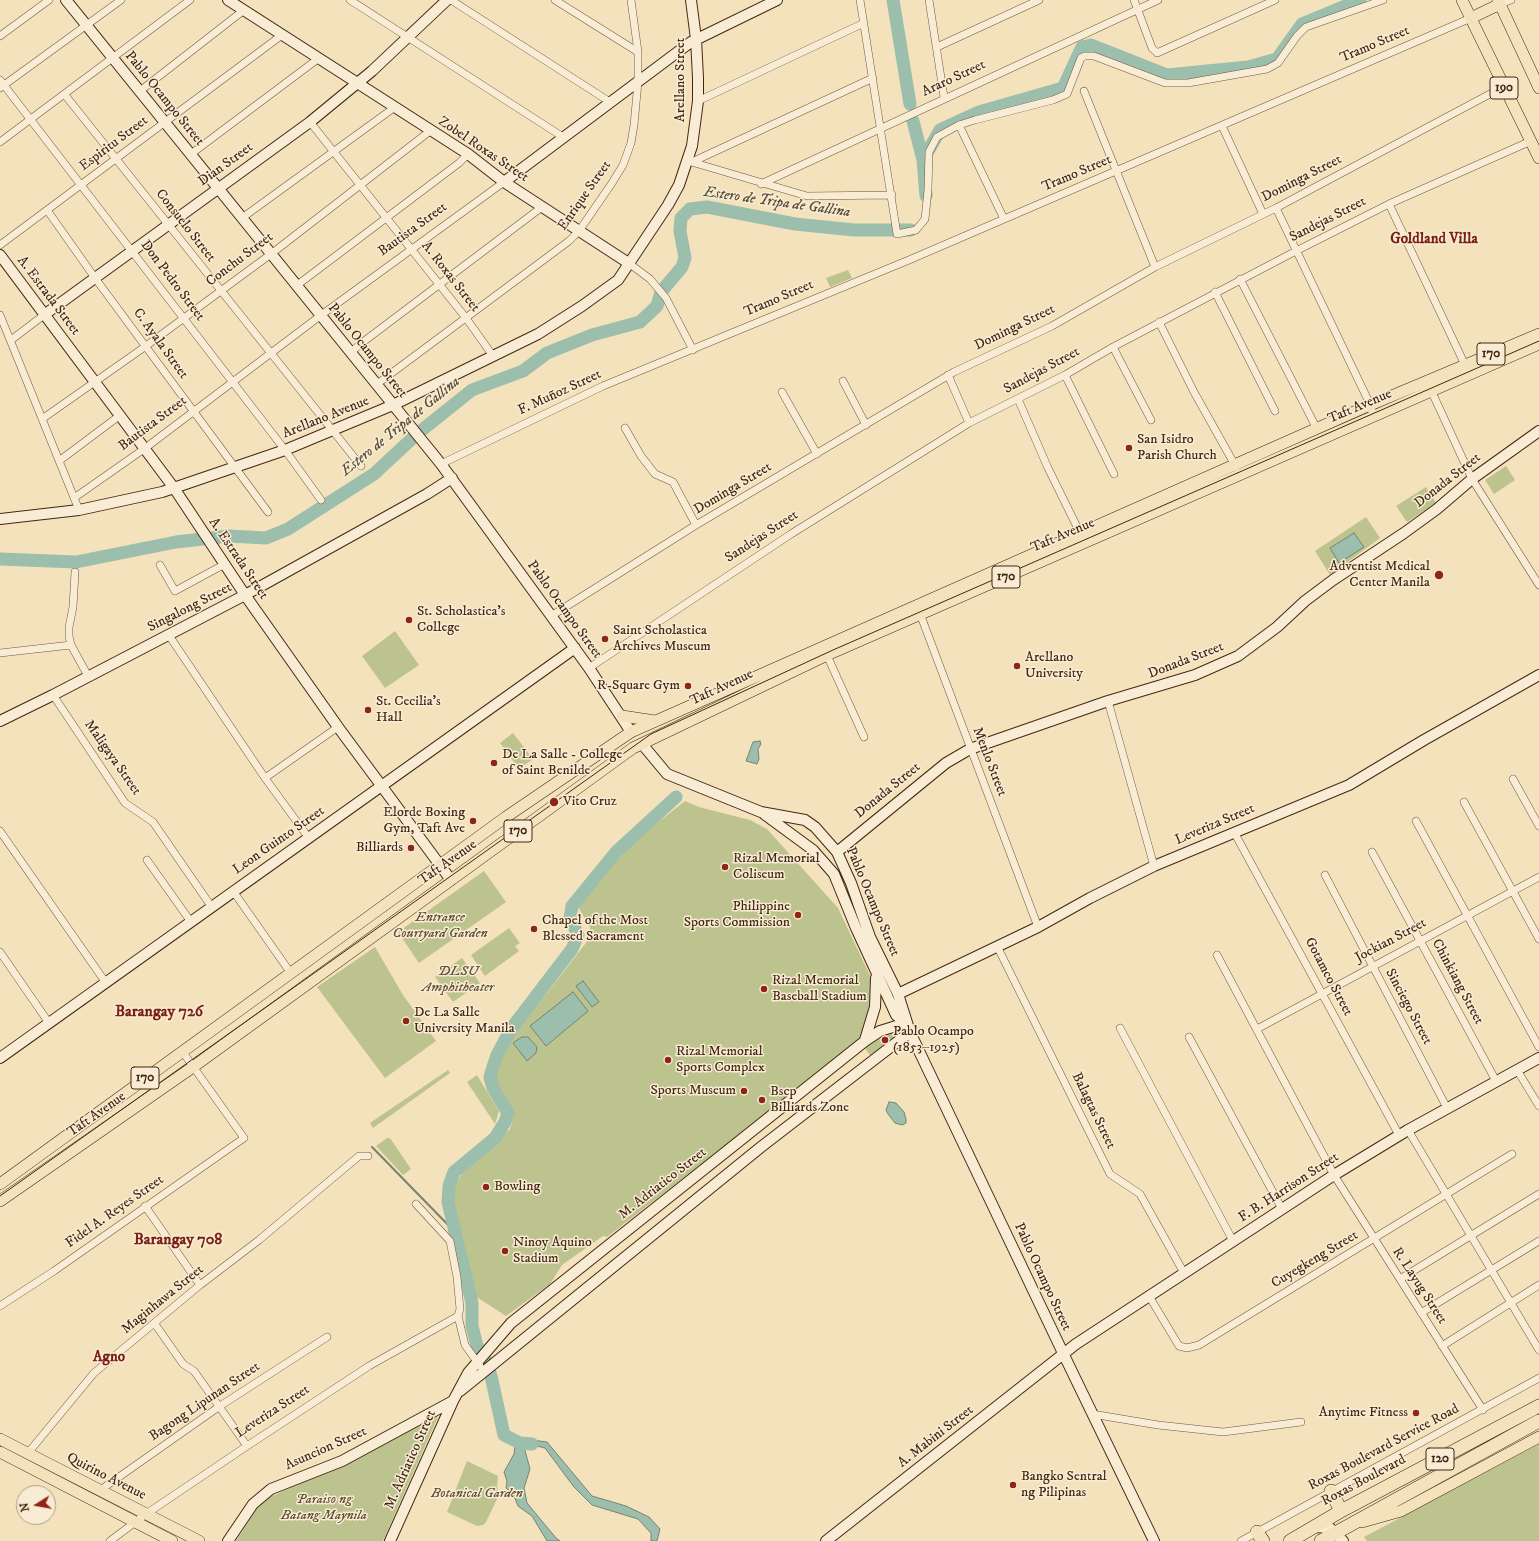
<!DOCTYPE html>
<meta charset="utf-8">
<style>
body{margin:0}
#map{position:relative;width:1539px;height:1541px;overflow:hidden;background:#f4e2bd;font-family:"IM FELL DW Pica",serif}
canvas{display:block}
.north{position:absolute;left:16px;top:1485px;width:40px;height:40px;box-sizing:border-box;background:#f8ecd4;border:1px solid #b09d87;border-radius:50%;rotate:259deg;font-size:11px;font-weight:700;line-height:16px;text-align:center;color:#442713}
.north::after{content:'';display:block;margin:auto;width:14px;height:18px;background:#8f2418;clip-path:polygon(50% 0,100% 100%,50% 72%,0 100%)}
</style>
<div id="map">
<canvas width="1539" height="1541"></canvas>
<div class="north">N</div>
</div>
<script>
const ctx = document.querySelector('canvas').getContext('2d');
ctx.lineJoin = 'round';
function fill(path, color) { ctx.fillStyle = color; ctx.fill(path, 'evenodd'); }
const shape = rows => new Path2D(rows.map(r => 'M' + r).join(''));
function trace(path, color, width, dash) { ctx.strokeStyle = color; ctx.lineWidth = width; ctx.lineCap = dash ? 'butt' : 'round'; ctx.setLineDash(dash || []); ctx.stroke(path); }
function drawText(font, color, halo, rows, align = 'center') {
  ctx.font = font + ' "IM FELL DW Pica",serif'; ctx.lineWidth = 3; ctx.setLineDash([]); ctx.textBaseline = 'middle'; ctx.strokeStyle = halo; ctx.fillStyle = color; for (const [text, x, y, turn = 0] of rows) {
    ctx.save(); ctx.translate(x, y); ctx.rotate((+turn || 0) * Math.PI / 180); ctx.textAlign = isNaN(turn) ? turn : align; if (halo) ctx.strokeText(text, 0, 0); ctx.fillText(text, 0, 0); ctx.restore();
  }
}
const green = shape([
 [848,270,852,278,830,287,826,278],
 [1506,466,1515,480,1494,494,1485,480],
 [1426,487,1436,503,1407,522,1396,506],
 [1366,517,1380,538,1330,575,1315,551],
 [395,631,419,665,385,688,362,656],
 [513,733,533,759,519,769,500,743],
 [685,801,699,807,750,820,767,829,838,908,872,980,872,997,863,1036,855,1045,607,1237,603,1236,562,1265,550,1284,506,1316,475,1296,453,1203,455,1185,463,1172,510,1129,513,1119,511,1112,492,1080,516,1029,547,993,589,939,590,927,578,907,603,874,643,834],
 [484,871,506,902,419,963,398,932],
 [509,928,520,943,515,946,519,951,485,976,471,955],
 [375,947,403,995,436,1041,385,1078,317,987],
 [462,958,480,983,453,1002,435,977],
 [896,1031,900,1034,871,1057,865,1048,879,1037],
 [448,1070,450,1073,373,1128,370,1123],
 [477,1075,499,1111,495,1124,467,1082],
 [387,1138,390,1138,411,1169,403,1175,376,1146],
 [438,1417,383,1541,236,1541,262,1501],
 [1539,1444,1539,1541,1367,1541,1364,1537],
 [467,1461,498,1476,497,1487,499,1495,486,1522,483,1525,477,1526,447,1512]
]);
const water = shape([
 [1354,533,1364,547,1339,563,1330,548,1354,533],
 [760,741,761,744,758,749,759,759,757,764,746,761,753,742,760,741],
 [583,981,599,1002,592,1007,576,986,583,981],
 [573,992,588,1011,546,1046,530,1026,573,992],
 [522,1037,528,1037,537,1047,536,1053,527,1061,513,1043,522,1037],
 [889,1102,896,1103,904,1112,906,1119,906,1123,902,1125,895,1123,888,1114,886,1110,889,1102],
 [516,1438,547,1442,592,1496,626,1506,649,1517,660,1529,657,1541,651,1541,651,1533,638,1519,592,1505,574,1487,545,1448,537,1446,524,1447,530,1469,524,1488,527,1503,556,1538,560,1541,547,1541,532,1516,518,1506,514,1496,506,1488,507,1481,504,1472,514,1454,516,1438]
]);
const stream = shape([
 [372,1147,456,1233]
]);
const river = shape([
 [893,0,910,104],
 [913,121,923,160],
 [926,196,923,160,940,130,979,112,1063,88,1082,47,1091,45,1167,75,1248,67,1277,59,1302,24,1360,0],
 [0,559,76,562,176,542,229,536,266,538,288,529,374,474,417,434,472,390,523,371,547,353,592,335,640,322,657,306,661,292,682,267,685,258,680,231,681,218,690,209,707,207,795,224,854,230,911,230],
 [532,1444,520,1443,504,1435,491,1376,484,1356,477,1346,472,1326,472,1303,448,1202,449,1186,454,1172,495,1138,505,1122,508,1113,493,1088,490,1078,491,1073,497,1055,511,1029,572,949,578,935,570,918,572,906,616,852,676,797]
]);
const street = shape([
 [350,0,563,137],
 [451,0,610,102],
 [555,0,638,52],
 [860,0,897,234,916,230,925,219,928,190,929,152,937,137,959,125,975,120,1053,100,1067,94,1081,58,1085,56,1094,56,1165,83,1188,83,1267,69,1278,63,1297,36,1306,27,1383,0],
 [929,0,944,97],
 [1134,0,1152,48,1157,53,1275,0],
 [1500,4,1511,0],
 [0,36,49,0],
 [937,47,1039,0],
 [0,80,285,450,321,500],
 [0,88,121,0],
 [140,91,244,10],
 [1084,91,1155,267],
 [65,95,361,466],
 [698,101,864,23],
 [310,122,466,318,493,356],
 [959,125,1004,219],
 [1222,126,1263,214],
 [0,142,190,0],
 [191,154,319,58],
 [688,161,807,196,892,195],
 [692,162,873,78],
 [761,184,1158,0],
 [1389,204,1465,365],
 [1276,208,1368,400,1374,417],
 [47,210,95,278,268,512],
 [242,218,395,107],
 [0,245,282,35],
 [630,264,650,279,666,298,693,350],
 [1240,279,1317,429],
 [296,286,459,163,468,154],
 [1215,292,1275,411],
 [0,315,79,510],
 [1159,322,1194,392,1236,467],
 [11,340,44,315],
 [1113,347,1151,420],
 [351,352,363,342,542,207],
 [948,375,969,423],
 [1065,375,1114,474],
 [843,381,866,425],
 [377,384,569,241,579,231,612,183,623,165,631,143,634,125,638,82,638,52,631,0],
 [1430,388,1472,479,1539,585],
 [782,392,817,454],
 [1018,399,1048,468,1082,537],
 [42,419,146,346,271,254,430,131],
 [625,428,641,456,655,474,673,482,696,525],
 [59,461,119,416],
 [441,464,603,386,909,260,1471,18],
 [74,498,144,449,320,316,504,182],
 [160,565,175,591,225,564],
 [75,572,73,607,69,627,69,636,71,645,88,676],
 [919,611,1038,927],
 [551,616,696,525,954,372,1052,326,1155,267,1276,208,1503,87],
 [168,634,265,778,308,837],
 [825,651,864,737],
 [0,653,71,645],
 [589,668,791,534,969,423,1065,375,1113,347,1296,251,1389,204,1531,141],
 [53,695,125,803,153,822,211,906],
 [1108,701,1154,866],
 [265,778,338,727],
 [1513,779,1539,826],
 [1464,802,1539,939],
 [1416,821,1539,1047],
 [0,831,106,983],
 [1234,832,1399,1135],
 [1372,852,1496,1081],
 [147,860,191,922],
 [1325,875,1447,1108],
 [233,891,290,972],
 [997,946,1110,1174,1140,1194,1184,1273],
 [0,952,49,1023],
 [1217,955,1334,1175,1483,1410],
 [1120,1028,1233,1241],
 [1257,1029,1539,877],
 [1189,1037,1282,1209],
 [1517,1070,1539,1106],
 [1408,1130,1539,1350],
 [416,1204,450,1241,457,1277,460,1309,458,1316,465,1345,480,1366],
 [145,1206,200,1285],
 [1400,1279,1539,1194],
 [1149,1296,1179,1346,1187,1348,1199,1345,1512,1154],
 [0,1306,54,1271,244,1138,182,1051],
 [1421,1313,1539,1241],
 [155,1324,183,1364,194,1371,247,1446],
 [1442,1346,1539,1285],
 [1092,1414,1158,1425,1223,1432,1301,1422],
 [28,1453,94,1373,200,1285,259,1240,359,1156,368,1156],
 [99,1491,220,1406,327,1337],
 [110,1541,146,1514,247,1446,369,1366,458,1316],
 [1241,1541,1539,1378]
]);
const secondary = shape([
 [66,0,441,464,589,668,631,732],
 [228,0,468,154,504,182,630,264],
 [504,182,691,42,777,0],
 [0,255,174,488,245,595,338,727,451,880],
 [44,315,310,122,372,71,447,0],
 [0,519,79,510,162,492,285,450,393,405,538,334,582,306,618,280,668,205,679,185,692,146,698,101,698,78,696,39,691,0],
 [0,721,53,695,245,595,427,494,452,478],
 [642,744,667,774,761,812,805,820,815,827,837,852,851,883,870,937,898,994,910,1032,1063,1353,1154,1541],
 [764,814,813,850,834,874,856,928,896,1015,906,1023],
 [837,852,946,763,970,749,1108,701,1195,675,1238,656,1277,627,1305,601,1333,580,1404,533,1437,509,1472,479,1539,431],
 [898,994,1038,927,1090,898,1154,866,1349,785,1424,740,1539,675],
 [865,1040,875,1007,876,978],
 [0,1058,575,648],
 [460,1391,761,1147,910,1032],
 [1314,1527,1330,1528,1343,1541],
 [228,1541,253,1504,271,1489,342,1461,453,1401],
 [390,1541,453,1401,468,1373,511,1323,865,1041,880,1031,906,1023],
 [826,1541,1076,1344,1334,1175,1408,1130,1539,1058]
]);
const primary = shape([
 [1462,0,1539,158],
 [1498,0,1539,88],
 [1471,18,1500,4],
 [622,716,655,721],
 [0,1184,506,817,631,732,1363,408,1539,334],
 [0,1201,193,1067,633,748,827,655,1539,344],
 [0,1439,199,1541],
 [0,1452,172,1541],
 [1362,1522,1401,1511,1539,1437]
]);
const highway = shape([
 [1331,1491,1341,1511],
 [1257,1532,1263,1541],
 [1290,1541,1341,1511,1539,1406],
 [1321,1541,1539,1421]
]);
const tram = shape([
 [0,1196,651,734,833,650,1539,341]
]);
const markers = [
 [1129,448,4,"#8f2418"],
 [1439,575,5,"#8f2418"],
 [409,620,4,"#8f2418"],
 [605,639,4,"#8f2418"],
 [1017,666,4,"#8f2418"],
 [688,686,4,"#8f2418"],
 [368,710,4,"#8f2418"],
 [494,763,4,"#8f2418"],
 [554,802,5,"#8f2418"],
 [473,821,4,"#8f2418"],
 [411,848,4,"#8f2418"],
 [725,867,4,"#8f2418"],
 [798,915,4,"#8f2418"],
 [534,929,4,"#8f2418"],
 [764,989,4,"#8f2418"],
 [406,1021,4,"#8f2418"],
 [885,1040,4,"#8f2418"],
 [668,1060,4,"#8f2418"],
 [744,1091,4,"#8f2418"],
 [762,1100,4,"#8f2418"],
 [486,1187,4,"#8f2418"],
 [505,1251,4,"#8f2418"],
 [1416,1413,4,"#8f2418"],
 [1013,1485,4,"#8f2418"]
];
const shields = [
 [1504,88,28],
 [1491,354,28],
 [1006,577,28],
 [518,831,28],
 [145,1078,28],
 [1440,1459,28]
];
const shieldNames = [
 ["190",1504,88],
 ["170",1491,354],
 ["170",1006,577],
 ["170",518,831],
 ["170",145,1078],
 ["120",1440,1459]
];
const streetNames = [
 ["Tramo Street",1375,45,-23],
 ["Araro Street",954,79,-25],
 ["Arellano Street",681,80,-90],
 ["Pablo Ocampo Street",164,99,51],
 ["Espiritu Street",114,144,-37],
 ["Zobel Roxas Street",483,150,34],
 ["Dian Street",226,165,-36],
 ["Tramo Street",1077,174,-23],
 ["Dominga Street",1302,179,-27],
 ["Enrique Street",585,196,-55],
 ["Sandejas Street",1328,220,-27],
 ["Consuelo Street",185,226,52],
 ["Bautista Street",413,230,-36],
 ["Conchu Street",240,260,-37],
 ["A. Roxas Street",450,277,52],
 ["Don Pedro Street",172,281,53],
 ["A. Estrada Street",48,296,53],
 ["Tramo Street",779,299,-23],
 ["Dominga Street",1015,328,-26],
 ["C. Ayala Street",160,344,54],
 ["Pablo Ocampo Street",367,351,51],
 ["Sandejas Street",1042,371,-28],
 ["F. Muñoz Street",560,393,-25],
 ["Taft Avenue",1360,407,-23],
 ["Arellano Avenue",326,418,-22],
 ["Bautista Street",153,424,-37],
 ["Donada Street",1448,481,-38],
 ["Dominga Street",733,489,-31],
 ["Taft Avenue",1063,536,-23],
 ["Sandejas Street",762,537,-33],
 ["A. Estrada Street",238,559,56],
 ["Singalong Street",190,608,-27],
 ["Pablo Ocampo Street",564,610,54],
 ["Donada Street",1186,661,-21],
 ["Taft Avenue",722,688,-25],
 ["Maligaya Street",112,758,55],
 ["Menlo Street",989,762,69],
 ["Donada Street",888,791,-39],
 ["Leveriza Street",1215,825,-23],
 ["Leon Guinto Street",279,841,-35],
 ["Taft Avenue",448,863,-35],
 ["Pablo Ocampo Street",872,902,67],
 ["Jockian Street",1391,941,-28],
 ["Gotamco Street",1328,977,62],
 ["Chinkiang Street",1457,982,62],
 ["Sinciego Street",1408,1007,62],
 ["Balagtas Street",1093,1111,64],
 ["Taft Avenue",97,1115,-35],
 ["M. Adriatico Street",663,1184,-38],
 ["F. B. Harrison Street",1289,1188,-33],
 ["Fidel A. Reyes Street",115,1212,-35],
 ["Cuyegkeng Street",1315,1260,-31],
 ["Pablo Ocampo Street",1042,1277,65],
 ["R. Layug Street",1419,1286,57],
 ["Maginhawa Street",163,1300,-39],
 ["Bagong Lipunan Street",205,1402,-34],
 ["Leveriza Street",273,1412,-33],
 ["A. Mabini Street",936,1437,-38],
 ["Roxas Boulevard Service Road",1384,1448,-28],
 ["Asuncion Street",326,1449,-24],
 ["M. Adriatico Street",411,1460,-66],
 ["Quirino Avenue",106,1477,27],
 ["Roxas Boulevard",1364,1481,-28]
];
const poiNames = [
 ["San Isidro",1137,440],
 ["Parish Church",1137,456],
 ["Adventist Medical",1430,567,"right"],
 ["Center Manila",1430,583,"right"],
 ["St. Scholastica's",417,612],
 ["College",417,628],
 ["Saint Scholastica",613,631],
 ["Archives Museum",613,647],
 ["Arellano",1025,658],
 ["University",1025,674],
 ["R-Square Gym",680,686,"right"],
 ["St. Cecilia's",376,702],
 ["Hall",376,718],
 ["De La Salle - College",502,755],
 ["of Saint Benilde",502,771],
 ["Vito Cruz",563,802],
 ["Elorde Boxing",465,813,"right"],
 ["Gym, Taft Ave",465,829,"right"],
 ["Billiards",403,848,"right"],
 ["Rizal Memorial",733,859],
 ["Coliseum",733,875],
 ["Philippine",790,907,"right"],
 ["Sports Commission",790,923,"right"],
 ["Chapel of the Most",542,921],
 ["Blessed Sacrament",542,937],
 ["Rizal Memorial",772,981],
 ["Baseball Stadium",772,997],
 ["De La Salle",414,1013],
 ["University Manila",414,1029],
 ["Pablo Ocampo",893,1032],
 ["(1853–1925)",893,1048],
 ["Rizal Memorial",676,1052],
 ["Sports Complex",676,1068],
 ["Sports Museum",736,1091,"right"],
 ["Bscp",770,1092],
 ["Billiards Zone",770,1108],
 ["Bowling",494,1187],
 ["Ninoy Aquino",513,1243],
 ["Stadium",513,1259],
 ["Anytime Fitness",1408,1413,"right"],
 ["Bangko Sentral",1021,1477],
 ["ng Pilipinas",1021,1493]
];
const parkNames = [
 ["Entrance",440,918],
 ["Courtyard Garden",440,934],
 ["DLSU",458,972],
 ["Amphitheater",458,988],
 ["Botanical Garden",477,1494],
 ["Paraiso ng",324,1500],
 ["Batang Maynila",324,1516]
];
const waterNames = [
 ["Estero de Tripa de Gallina",777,203,8],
 ["Estero de Tripa de Gallina",401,427,-39]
];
const neighbourhoodNames = [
 ["Goldland Villa",1434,240],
 ["Agno",109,1358]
];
const quarterNames = [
 ["Barangay 726",159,1013],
 ["Barangay 708",178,1241]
];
fill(green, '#bdc38f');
fill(water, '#9cbeac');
trace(water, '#79826f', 1);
trace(stream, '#79826f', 2);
trace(river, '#9cbeac', 13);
trace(street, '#70563e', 8);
trace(secondary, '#442713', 12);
trace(primary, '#442713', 12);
trace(highway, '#442713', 14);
trace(street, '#f8ecd4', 7);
trace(secondary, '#f8ecd4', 10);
trace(primary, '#f4e2bd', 11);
trace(highway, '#f4e2bd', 13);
trace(tram, '#442713', 1);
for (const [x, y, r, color] of markers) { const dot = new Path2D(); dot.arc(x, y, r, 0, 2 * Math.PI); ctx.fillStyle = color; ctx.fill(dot); trace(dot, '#f8ecd4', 1.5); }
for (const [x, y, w] of shields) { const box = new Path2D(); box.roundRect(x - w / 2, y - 11, w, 22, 3); ctx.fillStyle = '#f8ecd4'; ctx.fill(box); trace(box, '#442713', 1); }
drawText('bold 13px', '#442713', null, shieldNames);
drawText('14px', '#442713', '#f8ecd4', streetNames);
drawText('14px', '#442713', '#f8ecd4', poiNames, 'left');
drawText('italic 14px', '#624e32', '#f8ecd4', parkNames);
drawText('italic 15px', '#5a4d39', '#f8ecd4', waterNames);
drawText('bold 15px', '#7a1f14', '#f8ecd4', neighbourhoodNames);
drawText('bold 16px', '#7a1f14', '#f8ecd4', quarterNames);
</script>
